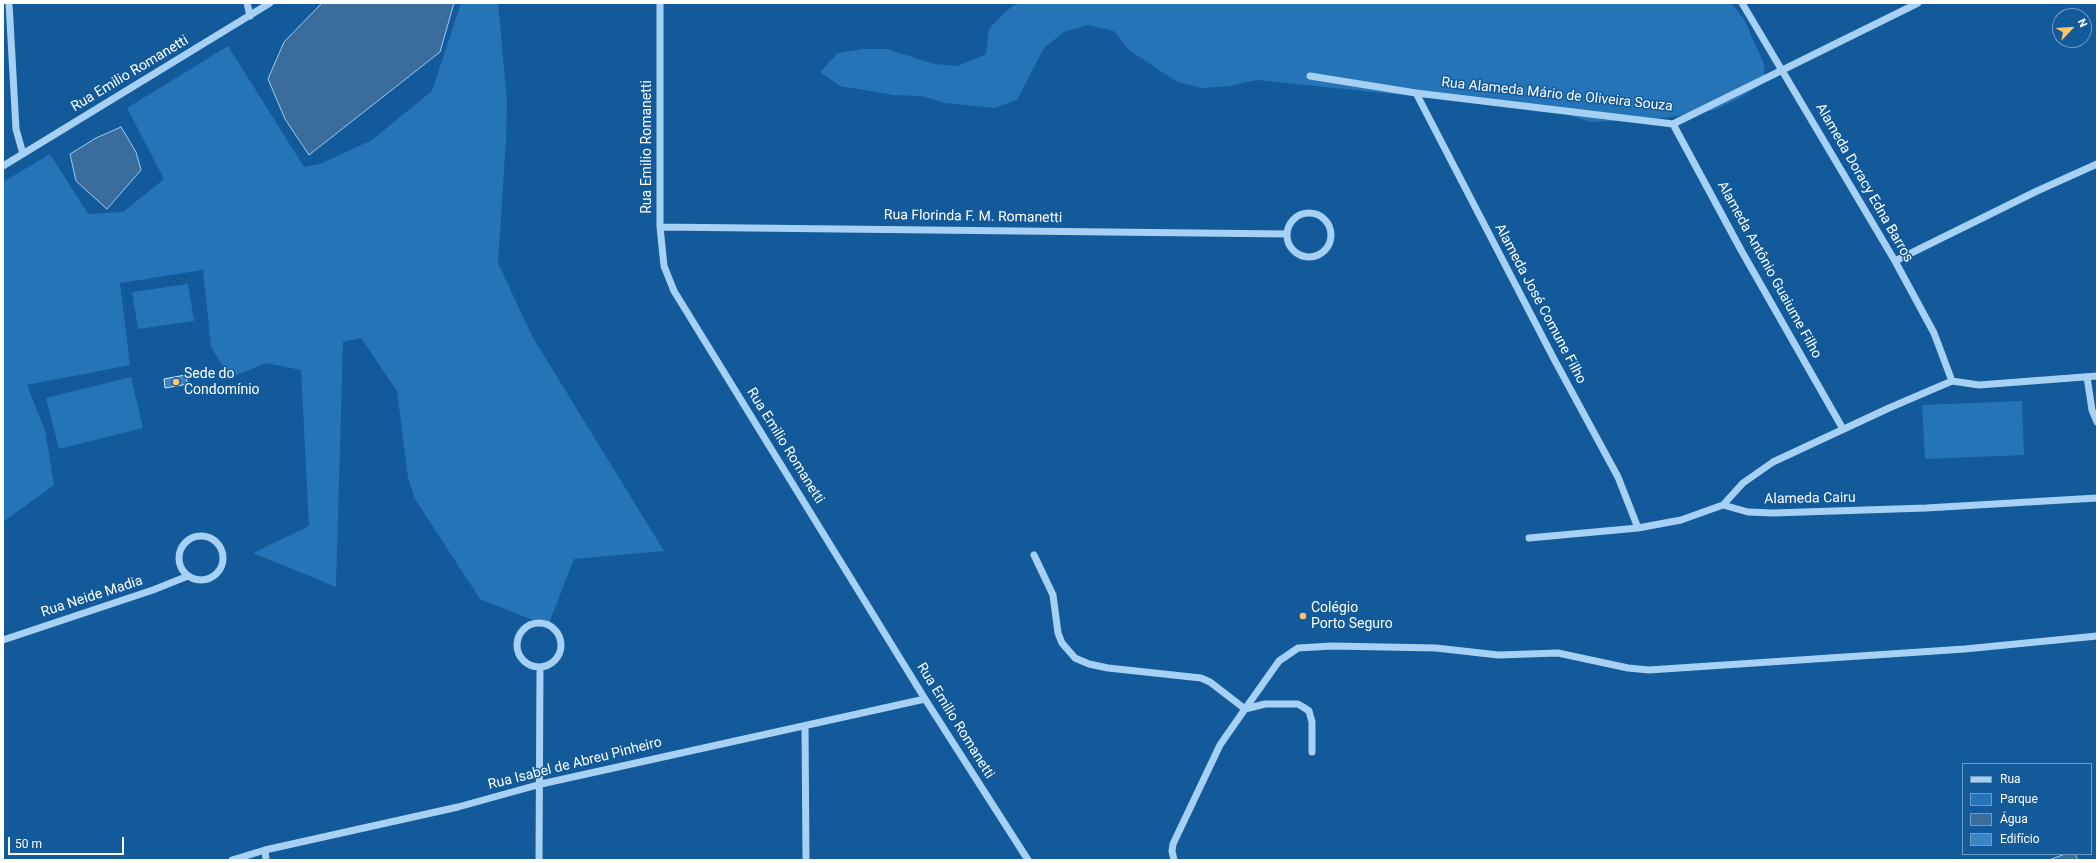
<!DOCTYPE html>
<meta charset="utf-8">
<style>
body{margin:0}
#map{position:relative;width:2100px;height:863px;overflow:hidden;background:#125a9a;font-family:Roboto,sans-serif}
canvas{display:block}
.frame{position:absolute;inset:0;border:4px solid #fff;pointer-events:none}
.legend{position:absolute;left:1962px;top:763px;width:130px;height:92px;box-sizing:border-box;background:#125a9a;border:1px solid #719cc2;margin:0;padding:5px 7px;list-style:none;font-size:12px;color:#fff}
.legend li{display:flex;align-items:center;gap:8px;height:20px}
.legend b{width:20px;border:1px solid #719cc2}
.north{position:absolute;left:2052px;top:8px;width:40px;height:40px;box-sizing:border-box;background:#125a9a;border:1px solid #719cc2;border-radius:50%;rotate:65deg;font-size:11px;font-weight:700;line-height:16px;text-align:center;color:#fff}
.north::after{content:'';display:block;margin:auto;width:14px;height:18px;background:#ffc669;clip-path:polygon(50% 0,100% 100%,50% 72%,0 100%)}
.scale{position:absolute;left:8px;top:837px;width:116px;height:18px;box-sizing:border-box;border:2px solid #fff;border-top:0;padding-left:5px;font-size:12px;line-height:14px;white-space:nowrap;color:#fff;-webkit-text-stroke:3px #125a9a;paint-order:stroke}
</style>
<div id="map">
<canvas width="2100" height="863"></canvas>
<div class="frame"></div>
<ul class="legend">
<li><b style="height:5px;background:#a6d0f4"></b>Rua</li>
<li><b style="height:11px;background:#2574b8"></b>Parque</li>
<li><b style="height:11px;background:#3a6d9b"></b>Água</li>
<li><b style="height:11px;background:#3b83c1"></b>Edifício</li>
</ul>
<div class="north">N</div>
<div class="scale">50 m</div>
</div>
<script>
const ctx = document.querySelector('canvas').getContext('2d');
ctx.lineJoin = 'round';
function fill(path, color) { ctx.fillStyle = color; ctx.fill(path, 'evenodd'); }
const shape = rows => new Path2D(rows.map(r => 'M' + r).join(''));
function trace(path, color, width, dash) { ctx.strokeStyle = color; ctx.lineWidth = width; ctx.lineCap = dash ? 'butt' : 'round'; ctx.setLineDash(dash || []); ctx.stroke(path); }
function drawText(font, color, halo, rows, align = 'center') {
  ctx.font = font + ' Roboto,sans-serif'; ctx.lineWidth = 3; ctx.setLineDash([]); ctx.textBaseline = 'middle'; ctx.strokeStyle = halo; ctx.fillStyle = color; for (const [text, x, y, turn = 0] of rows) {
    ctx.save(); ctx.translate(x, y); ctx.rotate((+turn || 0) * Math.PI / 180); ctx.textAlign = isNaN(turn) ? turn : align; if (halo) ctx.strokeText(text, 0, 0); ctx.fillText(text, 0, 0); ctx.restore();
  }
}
const green = shape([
 [461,3,498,3,507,101,506,140,498,263,532,336,664,551,574,559,548,626,480,599,415,499,408,478,397,391,361,338,343,342,336,587,253,553,309,526,301,370,266,363,230,378,211,347,203,270,120,283,130,365,27,385,45,430,54,485,3,522,3,182,50,154,88,214,123,212,164,179,127,108,228,46,304,167,320,164,372,140,432,91],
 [1017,3,1731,3,1744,19,1764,64,1765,79,1757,87,1736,100,1714,110,1657,119,1591,122,1568,115,1567,112,1257,80,1229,86,1203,88,1177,82,1129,50,1114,31,1088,25,1064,32,1044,48,1017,100,994,108,945,103,922,96,894,95,840,86,820,72,838,53,863,49,887,49,934,64,958,66,986,54,989,29,1005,12],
 [188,284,194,321,138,329,132,292],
 [131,377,143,428,59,449,46,398],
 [2022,401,2024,455,1925,459,1922,405]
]);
const water = shape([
 [322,3,454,3,440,52,309,155,285,119,268,79,284,42,322,3],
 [121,127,136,152,141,170,107,209,76,181,70,154,96,138,121,127],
 [2065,854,2075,854,2078,860,2049,860,2065,854]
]);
const building = shape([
 [185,375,188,384,165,388,164,379,185,375]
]);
const minor = shape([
 [9,3,16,129,23,154],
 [247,3,250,16],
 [660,3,660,227,664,266,674,291,925,699,1028,860],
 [1742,3,1895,261,1934,333,1952,381],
 [1310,76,1416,93,1673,124,1918,3],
 [1416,93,1554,359,1618,477,1638,528],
 [1673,124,1741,250,1843,429],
 [3,166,270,3],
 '1287 235a22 22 0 1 1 44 0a22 22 0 1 1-44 0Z',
 [660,227,1287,234],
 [1895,261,2037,191,2097,164],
 [2087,377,2092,410,2097,422],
 [1723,505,1743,483,1773,462,1889,408,1952,381,1979,385,2097,376],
 '179 558a22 22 0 1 1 44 0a22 22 0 1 1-44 0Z',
 [1529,538,1638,528,1681,520,1723,505,1748,512,1773,513,1926,508,2097,498],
 [1034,555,1053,595,1058,633,1062,643,1075,658,1089,664,1108,668,1201,678,1210,682,1245,709,1279,661,1298,648,1332,646,1436,648,1498,655,1558,653,1628,668,1649,670,1965,649,2097,636],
 '517 645a22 22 0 1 1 44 0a22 22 0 1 1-44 0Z',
 [3,640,153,590,188,576],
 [805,726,806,860],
 [265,850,266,860],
 [232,860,265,850,458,807,541,784,925,699],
 [539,860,540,667],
 [1174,860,1172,851,1173,844,1220,745,1245,709,1265,704,1298,704,1303,707,1309,711,1312,722,1312,752]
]);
const markers = [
 [176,382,4,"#ffc669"],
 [1303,616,4,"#ffc669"]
];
const streetNames = [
 ["Rua Emilio Romanetti",130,74,-31],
 ["Rua Alameda Mário de Oliveira Souza",1557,95,6],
 ["Rua Emilio Romanetti",647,147,-90],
 ["Alameda Doracy Edna Barros",1864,183,60],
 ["Rua Florinda F. M. Romanetti",973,217,1],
 ["Alameda Antônio Guaiume Filho",1769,270,61],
 ["Alameda José Comune Filho",1540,304,62],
 ["Rua Emilio Romanetti",785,446,58],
 ["Alameda Cairu",1810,499,-1],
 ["Rua Neide Madia",92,597,-18],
 ["Rua Emilio Romanetti",955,721,58],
 ["Rua Isabel de Abreu Pinheiro",575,764,-14]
];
const poiNames = [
 ["Sede do",184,374],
 ["Condomínio",184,390],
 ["Colégio",1311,608],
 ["Porto Seguro",1311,624]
];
fill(green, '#2574b8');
fill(water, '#3a6d9b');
trace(water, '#98ccf7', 1);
fill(building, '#3b83c1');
trace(building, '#cee8fd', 1);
trace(minor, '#a6d0f4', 7);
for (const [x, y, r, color] of markers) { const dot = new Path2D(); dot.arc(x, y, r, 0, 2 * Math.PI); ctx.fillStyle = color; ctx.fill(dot); trace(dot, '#125a9a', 1.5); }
drawText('14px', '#fff', '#125a9a', streetNames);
drawText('14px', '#fff', '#125a9a', poiNames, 'left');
</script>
